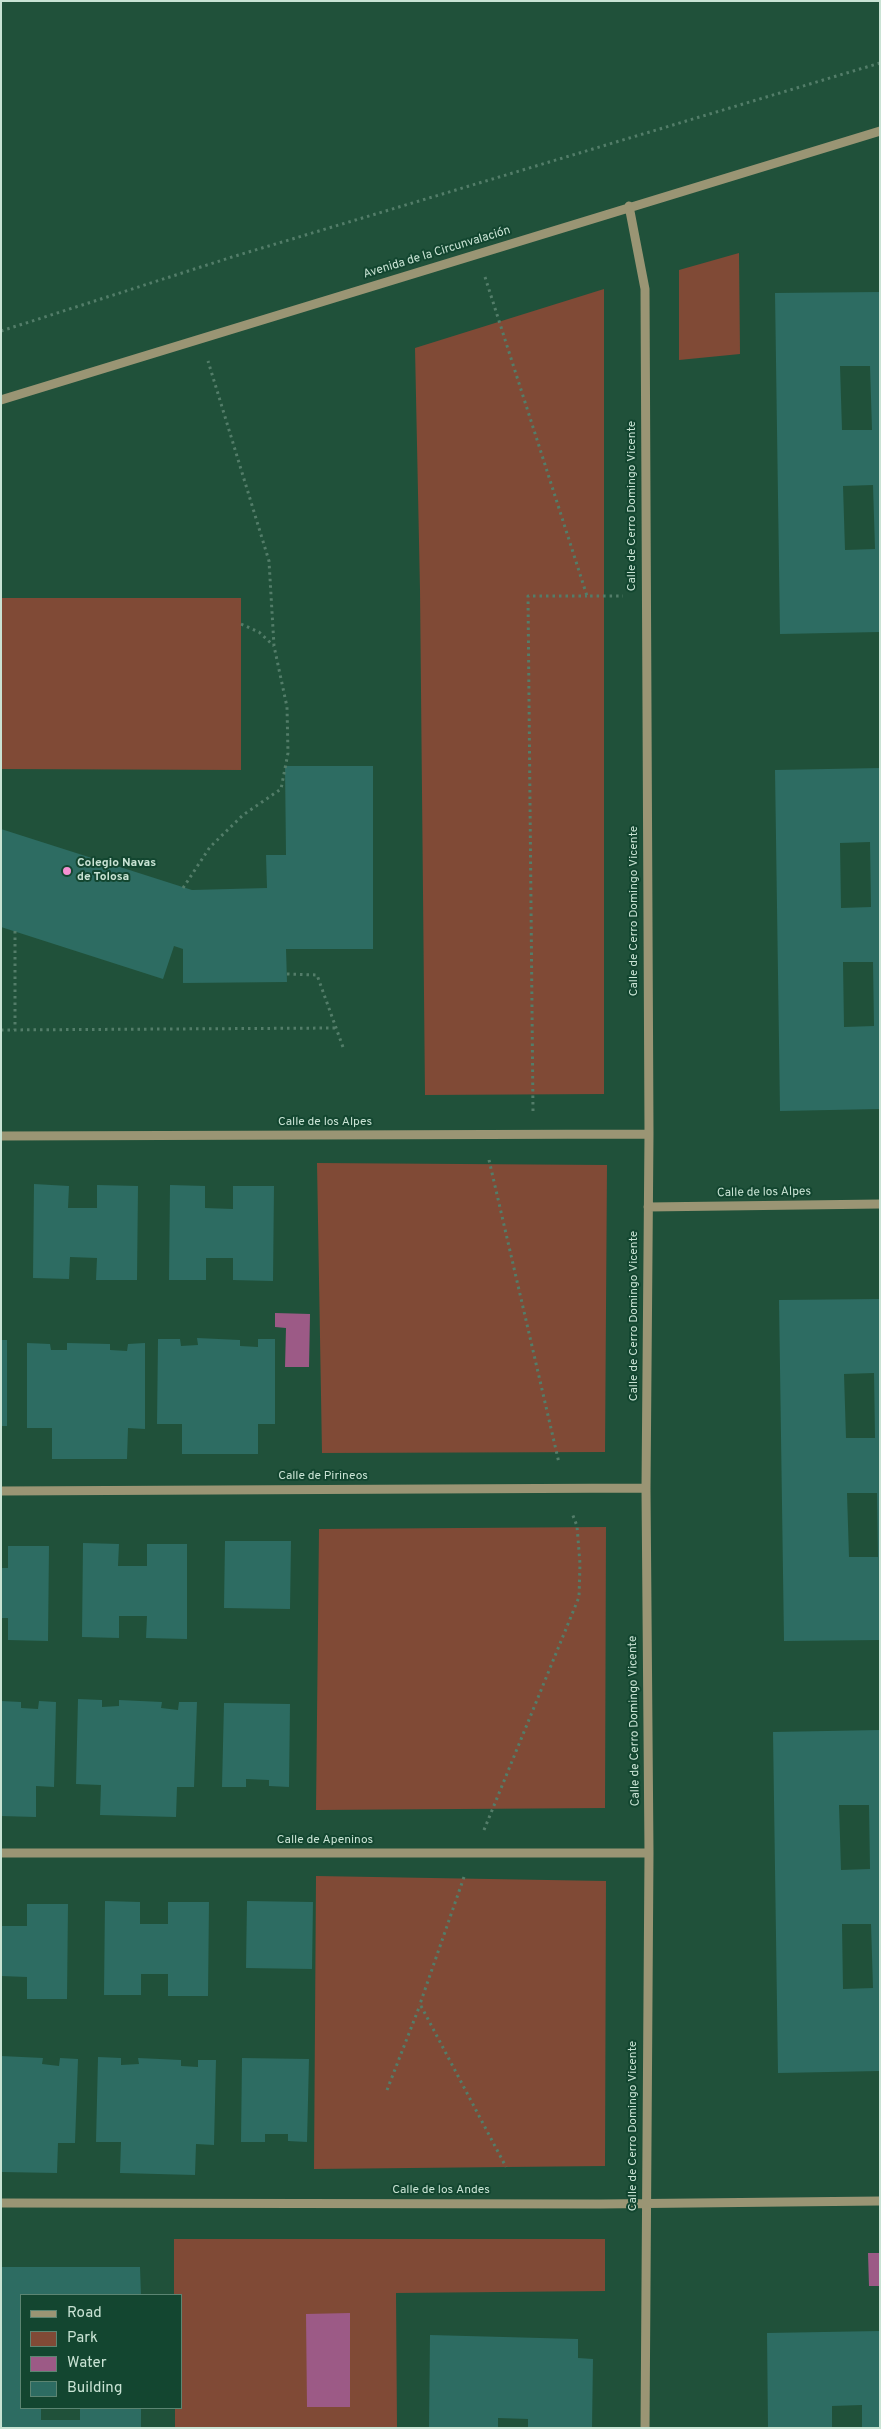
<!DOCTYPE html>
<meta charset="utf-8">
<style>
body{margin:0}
#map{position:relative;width:881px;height:2429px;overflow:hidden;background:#20513a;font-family:Overpass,sans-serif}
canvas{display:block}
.frame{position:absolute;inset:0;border:2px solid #c9e3d4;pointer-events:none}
.legend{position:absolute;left:20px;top:2294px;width:162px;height:115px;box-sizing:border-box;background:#134630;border:1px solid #5c8572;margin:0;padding:6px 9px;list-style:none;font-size:15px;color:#c9e3d4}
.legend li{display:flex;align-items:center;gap:10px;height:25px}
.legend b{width:25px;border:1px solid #5c8572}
</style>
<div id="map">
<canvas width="881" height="2429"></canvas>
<div class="frame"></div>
<ul class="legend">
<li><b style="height:6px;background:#9a9574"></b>Road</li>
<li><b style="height:14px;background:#804a36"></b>Park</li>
<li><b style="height:14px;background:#9c5a86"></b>Water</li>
<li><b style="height:14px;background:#2d6c62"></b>Building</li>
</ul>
</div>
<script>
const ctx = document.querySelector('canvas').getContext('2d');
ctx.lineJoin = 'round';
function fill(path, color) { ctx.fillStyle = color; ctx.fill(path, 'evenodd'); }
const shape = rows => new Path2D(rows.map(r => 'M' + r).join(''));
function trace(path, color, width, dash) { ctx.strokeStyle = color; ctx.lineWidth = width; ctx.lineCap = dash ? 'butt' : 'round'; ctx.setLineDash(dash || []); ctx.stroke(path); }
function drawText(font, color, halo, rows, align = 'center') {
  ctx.font = font + ' Overpass,sans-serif'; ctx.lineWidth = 4; ctx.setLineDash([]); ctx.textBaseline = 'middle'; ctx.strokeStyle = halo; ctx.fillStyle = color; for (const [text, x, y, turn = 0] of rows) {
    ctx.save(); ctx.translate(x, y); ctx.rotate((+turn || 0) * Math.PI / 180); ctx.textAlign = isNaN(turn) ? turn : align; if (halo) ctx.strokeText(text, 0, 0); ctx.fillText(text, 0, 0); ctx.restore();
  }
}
const green = shape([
 [739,253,740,354,679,360,679,270],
 [604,289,604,1094,425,1095,420,590,415,348],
 [1,598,241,598,241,770,1,769],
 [317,1163,607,1165,605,1452,322,1453],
 [606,1527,605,1808,316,1810,319,1529],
 [316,1876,606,1881,605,2166,314,2169],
 [174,2239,605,2239,605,2291,396,2293,397,2428,175,2428,175,2408,181,2408,181,2295,174,2295]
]);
const water = shape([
 [275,1313,310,1314,309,1367,285,1367,286,1328,275,1327],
 [868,2253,880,2253,880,2286,869,2286],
 [350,2313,350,2407,307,2407,306,2314]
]);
const building = shape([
 [880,292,880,632,780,634,775,293],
 [840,366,870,366,872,430,842,430],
 [873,485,875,549,845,550,843,486],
 [285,766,373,766,373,949,286,949,287,982,183,983,183,949,174,946,163,979,1,927,1,829,192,890,267,888,266,855,286,855],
 [880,768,880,1109,780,1111,775,770],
 [870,842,871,907,841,908,840,843],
 [843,962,873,962,874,1026,844,1027],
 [34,1184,69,1186,68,1208,97,1208,97,1185,138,1186,137,1280,96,1280,97,1258,70,1257,69,1279,33,1278],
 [170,1185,205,1186,205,1208,233,1209,233,1186,274,1186,273,1281,233,1280,233,1258,206,1258,206,1280,169,1280],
 [880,1299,880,1640,784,1641,779,1300],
 [874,1373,875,1438,846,1438,844,1374],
 [847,1493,877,1493,878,1557,849,1557],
 [197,1338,240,1340,240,1346,258,1347,258,1339,275,1339,275,1424,258,1424,258,1454,182,1454,182,1424,157,1424,158,1339,180,1339,181,1346,198,1345],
 [1,1340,7,1340,7,1426,1,1426],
 [27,1343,50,1344,51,1350,67,1350,67,1343,110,1344,110,1350,127,1351,128,1344,145,1343,145,1429,128,1428,127,1459,52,1459,52,1428,27,1428],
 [225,1541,291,1541,290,1609,224,1608],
 [83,1543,119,1544,118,1566,147,1566,147,1544,187,1544,187,1639,146,1638,147,1616,119,1616,119,1638,82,1637],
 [8,1546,49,1546,48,1641,8,1640,8,1618,1,1618,1,1568,8,1568],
 [78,1699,102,1700,102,1707,119,1706,119,1700,162,1702,161,1708,178,1710,179,1702,197,1702,194,1787,177,1787,176,1817,100,1815,101,1785,76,1784],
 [1,1701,21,1702,21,1708,38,1709,39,1701,56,1702,54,1787,36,1786,36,1817,1,1816],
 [224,1703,290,1704,289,1787,269,1786,269,1780,246,1779,246,1787,222,1787],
 [880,1730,880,2071,778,2073,773,1732],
 [839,1805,869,1805,870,1869,841,1870],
 [842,1924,871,1924,873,1988,843,1989],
 [105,1901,140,1902,140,1924,168,1924,168,1902,209,1902,208,1996,168,1996,168,1974,141,1974,141,1995,104,1995],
 [247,1901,313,1902,312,1969,246,1968],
 [27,1904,68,1904,67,1999,27,1999,27,1977,1,1976,1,1926,27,1926],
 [1,2056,43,2058,42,2064,59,2066,60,2058,78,2059,75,2143,58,2143,57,2173,1,2172],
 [98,2057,121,2058,121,2065,139,2064,138,2058,181,2060,181,2066,198,2067,198,2060,216,2060,214,2145,196,2144,195,2175,120,2173,121,2142,96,2142],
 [242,2058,309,2059,307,2142,288,2141,288,2134,265,2134,265,2142,241,2142],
 [1,2267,140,2267,141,2295,21,2295,21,2408,41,2408,41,2420,80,2420,80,2408,141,2408,141,2428,1,2428],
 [880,2331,880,2428,862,2428,862,2405,832,2406,832,2428,768,2428,767,2333],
 [430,2335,578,2339,578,2358,593,2359,592,2428,528,2428,528,2419,498,2418,498,2428,429,2428]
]);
const path = shape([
 [485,277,587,596,623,596],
 [1,331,232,257,880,63],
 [241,624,259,632,274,646],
 [183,888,210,847,243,815,281,789,288,753,287,707,274,646,269,561,208,361],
 [15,931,15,1030],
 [287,974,317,975,344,1050],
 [1,1030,336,1028],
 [533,1111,528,596,587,596],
 [489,1160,559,1463],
 [484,1830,579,1597,580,1564,577,1526,572,1513],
 [464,1877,420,2004,506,2167],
 [387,2090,420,2005]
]);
const minor = shape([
 [629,206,645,289,649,1134,646,1488,649,1853,645,2428],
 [1,400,880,131],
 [1,1136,649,1134],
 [648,1207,880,1204],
 [1,1491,646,1488],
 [1,1853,649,1853],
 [1,2203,600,2204,880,2201]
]);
const markers = [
 [67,871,5,"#f591d2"]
];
const streetNames = [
 ["Avenida de la Circunvalación",437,253,-17],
 ["Calle de Cerro Domingo Vicente",633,506,-90],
 ["Calle de Cerro Domingo Vicente",635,911,-90],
 ["Calle de los Alpes",325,1123],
 ["Calle de los Alpes",764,1193,-1],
 ["Calle de Cerro Domingo Vicente",635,1316,-90],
 ["Calle de Pirineos",323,1477],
 ["Calle de Cerro Domingo Vicente",635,1721,-91],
 ["Calle de Apeninos",325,1841],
 ["Calle de Cerro Domingo Vicente",634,2126,-90],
 ["Calle de los Andes",441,2191]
];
const poiNames = [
 ["Colegio Navas",77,864],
 ["de Tolosa",77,878]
];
fill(green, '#804a36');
fill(water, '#9c5a86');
fill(building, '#2d6c62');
trace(path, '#537d69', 3, [2.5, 4]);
trace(minor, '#9a9574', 9);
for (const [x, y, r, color] of markers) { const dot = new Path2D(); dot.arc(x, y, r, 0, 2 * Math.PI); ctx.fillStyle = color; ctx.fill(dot); trace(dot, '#134630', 2); }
drawText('12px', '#c9e3d4', '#134630', streetNames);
drawText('bold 12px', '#c9e3d4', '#134630', poiNames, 'left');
</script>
